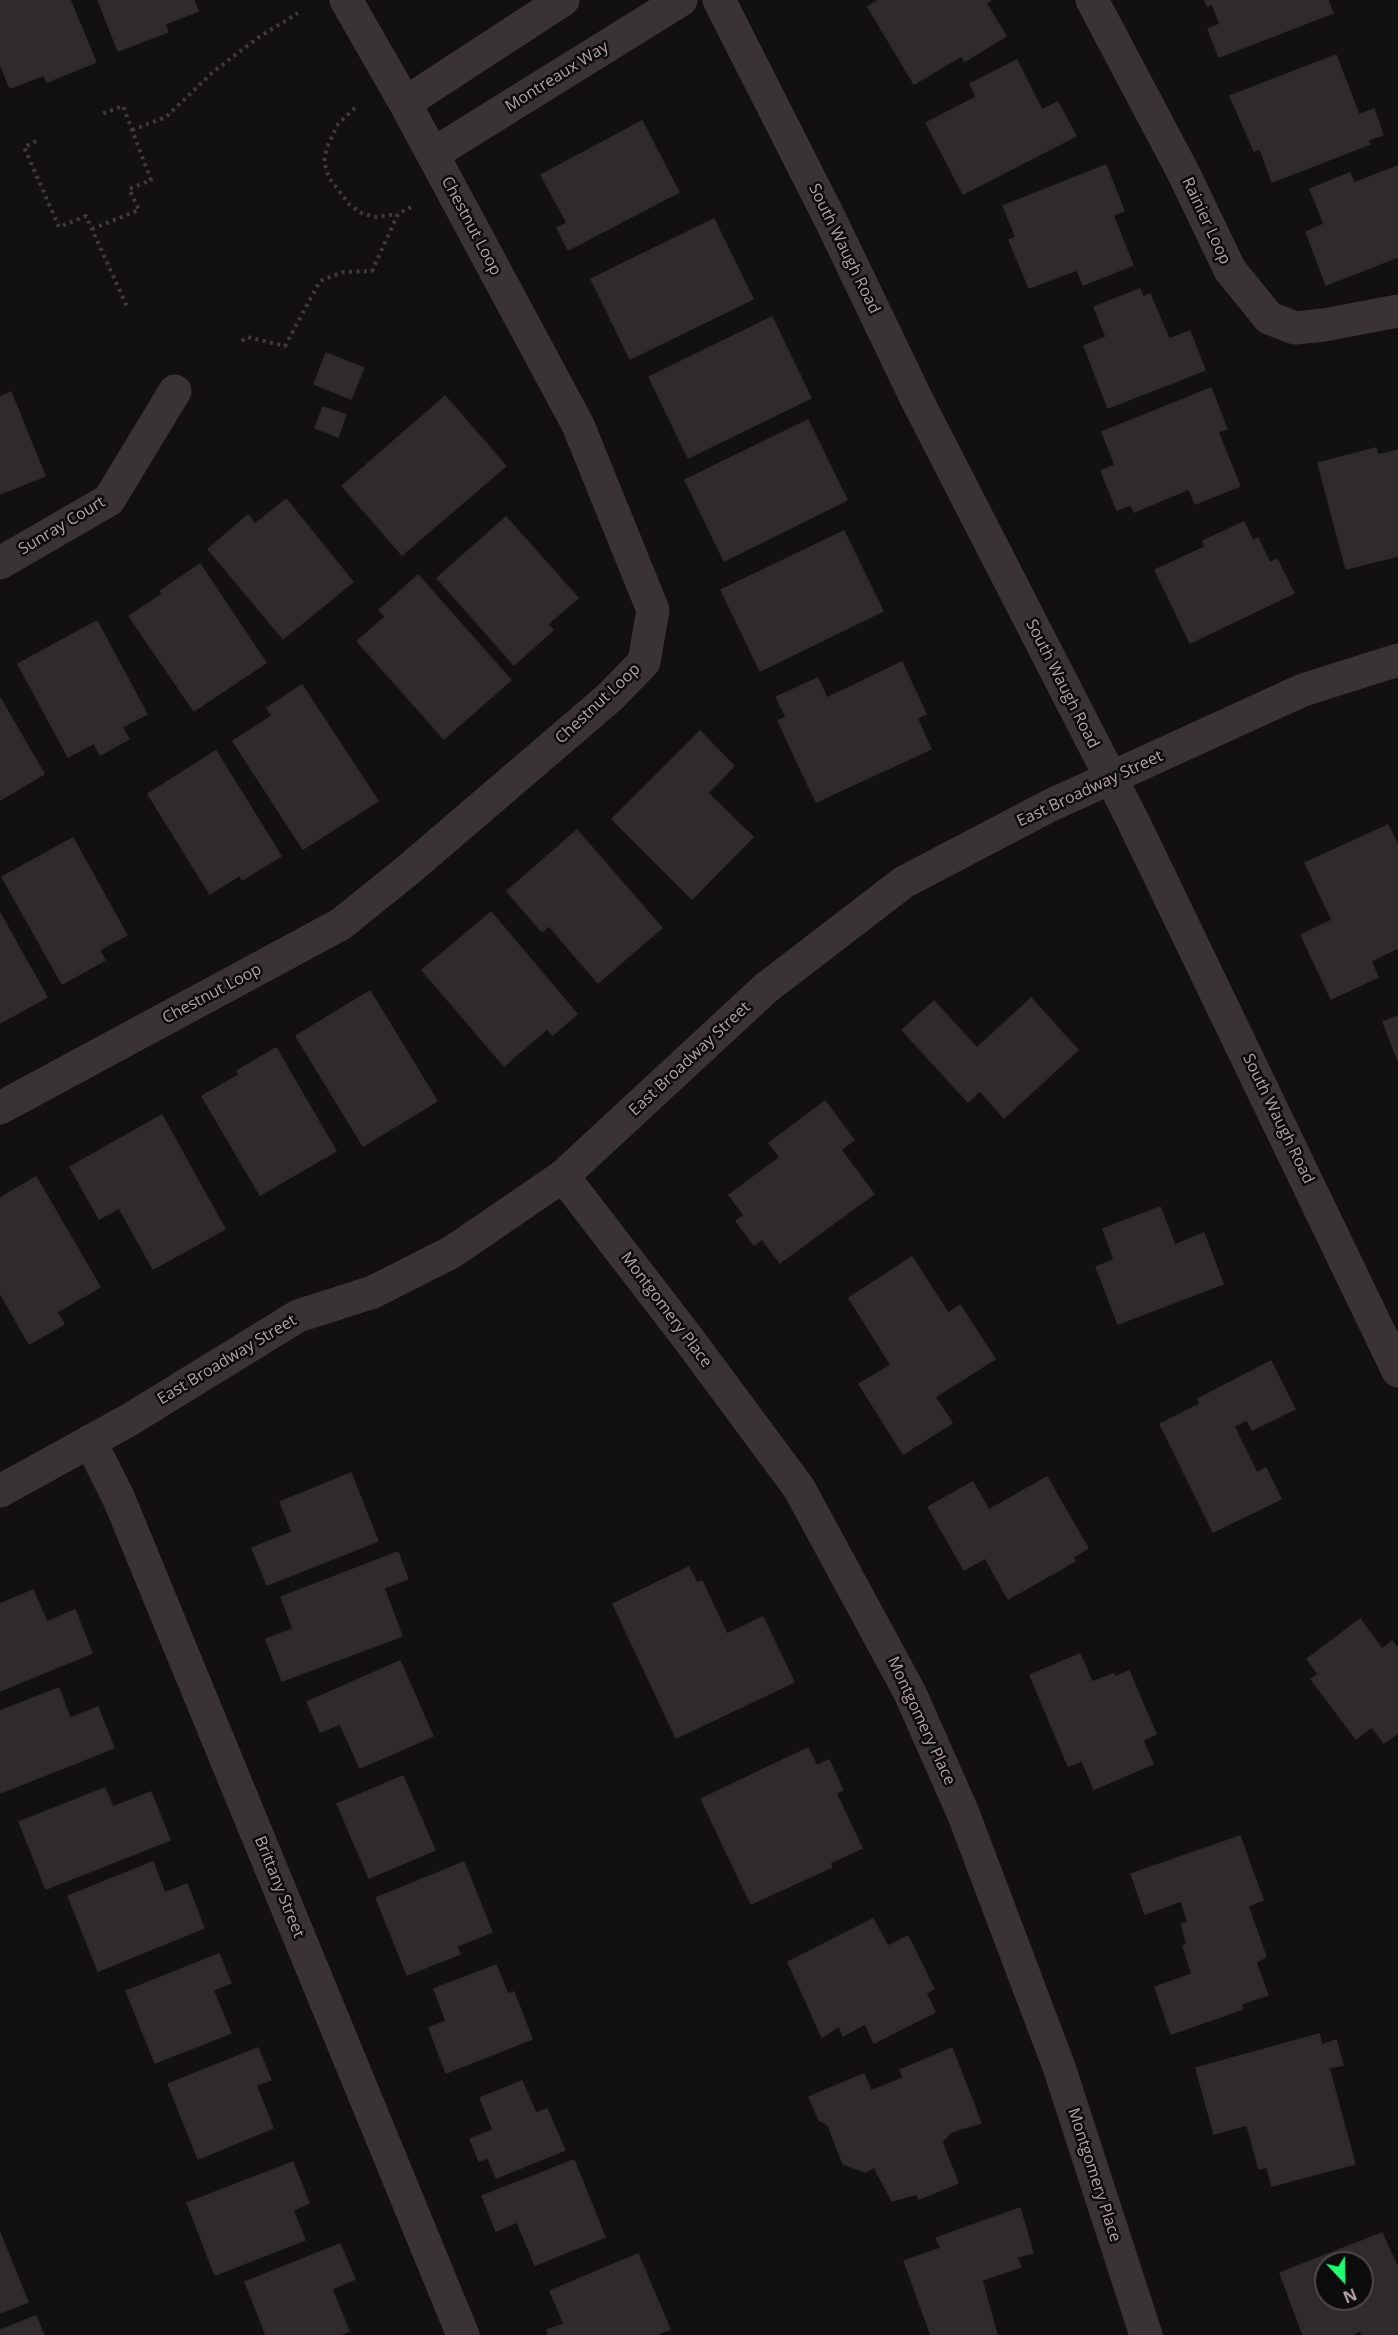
<!DOCTYPE html>
<style>
body{margin:0}
#map{position:relative;width:1398px;height:2335px;overflow:hidden;background:#121011;font-family:"Open Sans",sans-serif}
canvas{display:block}
.north{position:absolute;left:1314px;top:2251px;width:60px;height:60px;box-sizing:border-box;background:#0d0c0c;border:2px solid #50484c;border-radius:50%;rotate:158deg;font-size:16px;font-weight:700;line-height:24px;text-align:center;color:#b4a1ac}
.north::after{content:'';display:block;margin:auto;width:21px;height:27px;background:#1ffc6e;clip-path:polygon(50% 0,100% 100%,50% 72%,0 100%)}
</style>
<div id="map">
<canvas width="1398" height="2335"></canvas>
<div class="north">N</div>
</div>
<script>
const ctx = document.querySelector('canvas').getContext('2d');
ctx.lineJoin = 'round';
function fill(path, color) { ctx.fillStyle = color; ctx.fill(path, 'evenodd'); }
const shape = rows => new Path2D(rows.map(r => 'M' + r).join(''));
function trace(path, color, width, dash) { ctx.strokeStyle = color; ctx.lineWidth = width; ctx.lineCap = dash ? 'butt' : 'round'; ctx.setLineDash(dash || []); ctx.stroke(path); }
function drawText(font, color, halo, rows, align = 'center') {
  ctx.font = font + ' "Open Sans",sans-serif'; ctx.lineWidth = 5; ctx.setLineDash([]); ctx.textBaseline = 'middle'; ctx.strokeStyle = halo; ctx.fillStyle = color; for (const [text, x, y, turn = 0] of rows) {
    ctx.save(); ctx.translate(x, y); ctx.rotate((+turn || 0) * Math.PI / 180); ctx.textAlign = isNaN(turn) ? turn : align; if (halo) ctx.strokeText(text, 0, 0); ctx.fillText(text, 0, 0); ctx.restore();
  }
}
const building = shape([
 [0,0,70,0,96,62,47,82,44,75,10,88,0,64,0,0],
 [98,0,194,0,198,11,165,24,168,32,118,51,98,0],
 [879,0,991,0,986,3,1006,36,965,61,961,56,914,84,868,7,879,0],
 [1205,0,1328,0,1333,13,1219,57,1208,29,1220,24,1212,4,1207,6,1205,0],
 [1336,55,1359,115,1374,109,1383,135,1368,140,1370,144,1272,182,1260,149,1254,151,1230,96,1336,55],
 [1017,60,1042,110,1058,102,1076,136,963,194,926,123,976,97,970,84,1017,60],
 [642,121,679,192,568,250,557,228,567,223,541,175,642,121],
 [1106,165,1124,211,1113,215,1133,265,1083,285,1077,270,1029,288,1009,240,1016,237,1003,206,1106,165],
 [1398,166,1398,257,1326,285,1306,232,1324,224,1310,189,1350,173,1354,183,1398,166],
 [714,219,753,299,630,359,591,279,714,219],
 [1140,289,1143,297,1150,294,1169,339,1190,331,1205,370,1108,408,1084,346,1106,337,1094,307,1140,289],
 [772,317,811,398,688,458,649,377,772,317],
 [326,353,364,368,351,399,314,384,326,353],
 [1211,388,1227,429,1218,432,1240,486,1195,504,1189,489,1134,512,1131,505,1117,510,1101,471,1115,465,1102,432,1211,388],
 [11,392,45,476,0,494,0,397,11,392],
 [445,396,506,466,402,555,342,486,445,396],
 [323,407,346,415,338,437,315,428,323,407],
 [808,420,847,500,724,561,685,480,808,420],
 [1376,448,1378,455,1398,450,1398,556,1346,569,1318,463,1376,448],
 [286,499,353,582,283,639,208,549,248,515,255,524,286,499],
 [506,517,578,598,548,624,553,630,514,665,437,578,506,517],
 [1244,522,1253,541,1258,538,1270,563,1277,559,1294,593,1190,643,1155,570,1205,547,1203,541,1244,522],
 [844,531,883,611,760,671,721,590,844,531],
 [200,564,266,663,194,711,129,616,163,594,160,591,200,564],
 [418,575,511,680,444,739,357,641,385,617,379,610,418,575],
 [97,621,147,714,122,727,129,739,100,755,94,743,68,757,18,664,97,621],
 [902,662,926,714,917,718,931,749,816,802,778,721,786,717,776,697,818,678,827,698,902,662],
 [302,685,378,801,303,849,233,741,272,716,267,708,302,685],
 [0,698,44,774,0,800,0,698],
 [700,731,734,766,708,793,753,837,692,899,612,819,700,731],
 [216,751,281,856,242,880,240,875,210,894,148,794,216,751],
 [1388,825,1398,846,1398,948,1371,961,1378,977,1331,999,1301,935,1332,920,1305,863,1388,825],
 [577,830,662,928,598,983,549,926,542,932,507,891,577,830],
 [73,838,127,935,99,950,105,960,62,984,2,877,73,838],
 [491,912,577,1014,553,1035,547,1029,504,1066,422,970,491,912],
 [0,913,47,997,0,1023,0,913],
 [370,991,437,1101,363,1146,296,1036,370,991],
 [1031,998,1078,1050,1004,1118,980,1091,968,1102,902,1030,934,1001,977,1048,1031,998],
 [1398,1016,1398,1061,1383,1022,1398,1016],
 [276,1048,336,1151,260,1195,202,1096,239,1075,237,1071,276,1048],
 [825,1101,854,1140,841,1150,874,1194,780,1263,762,1239,754,1245,736,1221,744,1215,729,1195,780,1157,769,1143,825,1101],
 [162,1115,225,1229,153,1269,119,1208,99,1219,70,1167,162,1115],
 [36,1177,100,1287,57,1312,64,1324,29,1344,0,1293,0,1198,36,1177],
 [1160,1207,1175,1245,1204,1233,1223,1284,1118,1324,1096,1267,1114,1260,1103,1229,1160,1207],
 [912,1257,948,1313,960,1305,995,1359,935,1397,952,1423,903,1454,859,1384,891,1365,849,1298,912,1257],
 [1271,1361,1295,1409,1252,1430,1247,1420,1234,1426,1257,1473,1266,1468,1281,1499,1213,1532,1160,1424,1200,1404,1198,1399,1271,1361],
 [351,1473,378,1541,267,1585,252,1548,292,1532,280,1502,351,1473],
 [1047,1477,1088,1548,1073,1557,1075,1561,1008,1599,985,1558,964,1570,928,1507,973,1482,989,1510,1047,1477],
 [398,1552,408,1579,384,1588,402,1636,282,1681,266,1639,293,1629,281,1597,398,1552],
 [689,1567,697,1583,702,1581,727,1634,763,1617,794,1682,676,1738,613,1604,689,1567],
 [33,1590,47,1622,75,1610,92,1653,0,1691,0,1604,33,1590],
 [1360,1619,1382,1649,1392,1641,1398,1649,1398,1733,1384,1743,1372,1727,1356,1739,1311,1679,1318,1674,1307,1659,1360,1619],
 [1080,1654,1092,1682,1114,1674,1115,1677,1129,1671,1156,1734,1143,1740,1153,1764,1094,1789,1082,1761,1068,1766,1030,1675,1080,1654],
 [400,1661,433,1736,360,1768,340,1724,320,1732,307,1702,400,1661],
 [59,1688,70,1718,98,1707,114,1748,0,1793,0,1711,59,1688],
 [808,1748,817,1766,829,1760,843,1790,836,1793,862,1848,830,1863,832,1867,751,1904,701,1799,808,1748],
 [403,1776,435,1850,369,1878,337,1804,403,1776],
 [105,1788,113,1807,151,1792,170,1840,46,1889,19,1822,105,1788],
 [1240,1836,1263,1900,1248,1906,1266,1957,1256,1962,1268,1995,1241,2004,1243,2009,1171,2034,1155,1987,1192,1974,1183,1946,1187,1944,1181,1924,1188,1922,1181,1901,1145,1914,1131,1874,1240,1836],
 [153,1862,165,1893,187,1884,204,1928,98,1971,68,1896,153,1862],
 [464,1862,492,1932,457,1946,460,1954,407,1975,376,1898,464,1862],
 [873,1919,888,1946,908,1936,934,1989,926,1993,935,2012,874,2043,865,2024,843,2036,839,2026,822,2037,788,1962,873,1919],
 [219,1954,231,1983,213,1990,231,2033,155,2063,126,1991,219,1954],
 [496,1965,508,1994,514,1992,532,2039,446,2073,429,2028,446,2021,434,1989,496,1965],
 [1319,2034,1322,2045,1336,2040,1343,2065,1329,2068,1355,2164,1272,2186,1267,2167,1259,2169,1247,2125,1214,2134,1196,2068,1319,2034],
 [258,2048,271,2080,256,2085,273,2128,198,2159,168,2084,258,2048],
 [952,2048,981,2123,951,2132,942,2142,958,2183,919,2199,917,2194,892,2201,874,2167,865,2172,843,2164,828,2125,819,2120,809,2097,864,2074,871,2091,903,2078,900,2070,952,2048],
 [522,2081,536,2113,547,2109,565,2150,496,2178,488,2158,479,2161,470,2139,493,2130,480,2098,522,2081],
 [574,2160,605,2237,535,2265,517,2222,496,2231,482,2196,574,2160],
 [293,2162,309,2203,293,2210,305,2240,215,2275,187,2203,293,2162],
 [1020,2208,1033,2253,1017,2257,1021,2267,982,2280,997,2335,931,2335,904,2261,941,2248,936,2238,1020,2208],
 [0,2233,28,2302,0,2313,0,2233],
 [1382,2233,1398,2268,1398,2335,1363,2335,1360,2331,1351,2335,1303,2335,1280,2273,1382,2233],
 [1326,2263,1362,2263,1362,2299,1326,2299,1326,2263],
 [340,2244,355,2279,332,2289,349,2331,339,2335,266,2335,245,2282,340,2244],
 [638,2254,670,2329,656,2335,549,2335,547,2330,564,2324,550,2291,638,2254],
 [36,2316,44,2335,0,2335,0,2330,36,2316]
]);
const path = shape([
 [355,108,338,124,327,147,324,162,329,178,350,205,363,214,377,217,397,214],
 [132,130,166,117,213,72,259,37,298,13],
 [36,141,24,147,59,227,86,216,128,309],
 [92,229,139,210,129,189,151,180,123,106,99,115],
 [242,341,247,337,285,346,320,281,343,272,372,271,398,214,413,206]
]);
const minor = shape([
 [719,0,831,221,917,400,1132,819,1398,1371],
 [1092,0,1183,172,1230,270,1269,318,1295,328,1324,325,1398,311],
 [405,103,563,0],
 [433,154,681,0],
 [0,563,109,500,175,391],
 [0,1108,341,924,408,870,610,697,644,662,653,610,578,425,405,103,346,0],
 [563,1176,687,1337,799,1488,910,1693,963,1813,1059,2067,1146,2335],
 [90,1441,119,1499,463,2335]
]);
const tertiary = shape([
 [0,1491,129,1420,298,1316,373,1292,452,1252,563,1176,766,988,904,882,1049,806,1303,690,1398,660]
]);
const streetNames = [
 ["Montreaux Way",557,77,-32],
 ["Rainier Loop",1206,221,65],
 ["Chestnut Loop",471,226,62],
 ["South Waugh Road",844,249,64],
 ["Sunray Court",62,526,-31],
 ["South Waugh Road",1062,684,63],
 ["Chestnut Loop",598,704,-43],
 ["East Broadway Street",1090,789,-25],
 ["Chestnut Loop",212,994,-28],
 ["East Broadway Street",690,1059,-43],
 ["South Waugh Road",1278,1119,64],
 ["Montgomery Place",666,1310,53],
 ["East Broadway Street",227,1360,-31],
 ["Montgomery Place",921,1721,65],
 ["Brittany Street",279,1887,68],
 ["Montgomery Place",1094,2175,72]
];
fill(building, '#2f2b2c');
trace(building, '#2e2a2c', 1.5);
trace(path, '#40393d', 4, [3, 4.5]);
trace(minor, '#3a3336', 33);
trace(tertiary, '#3a3336', 33);
drawText('16px', '#b4a1ac', '#0d0c0c', streetNames);
</script>
